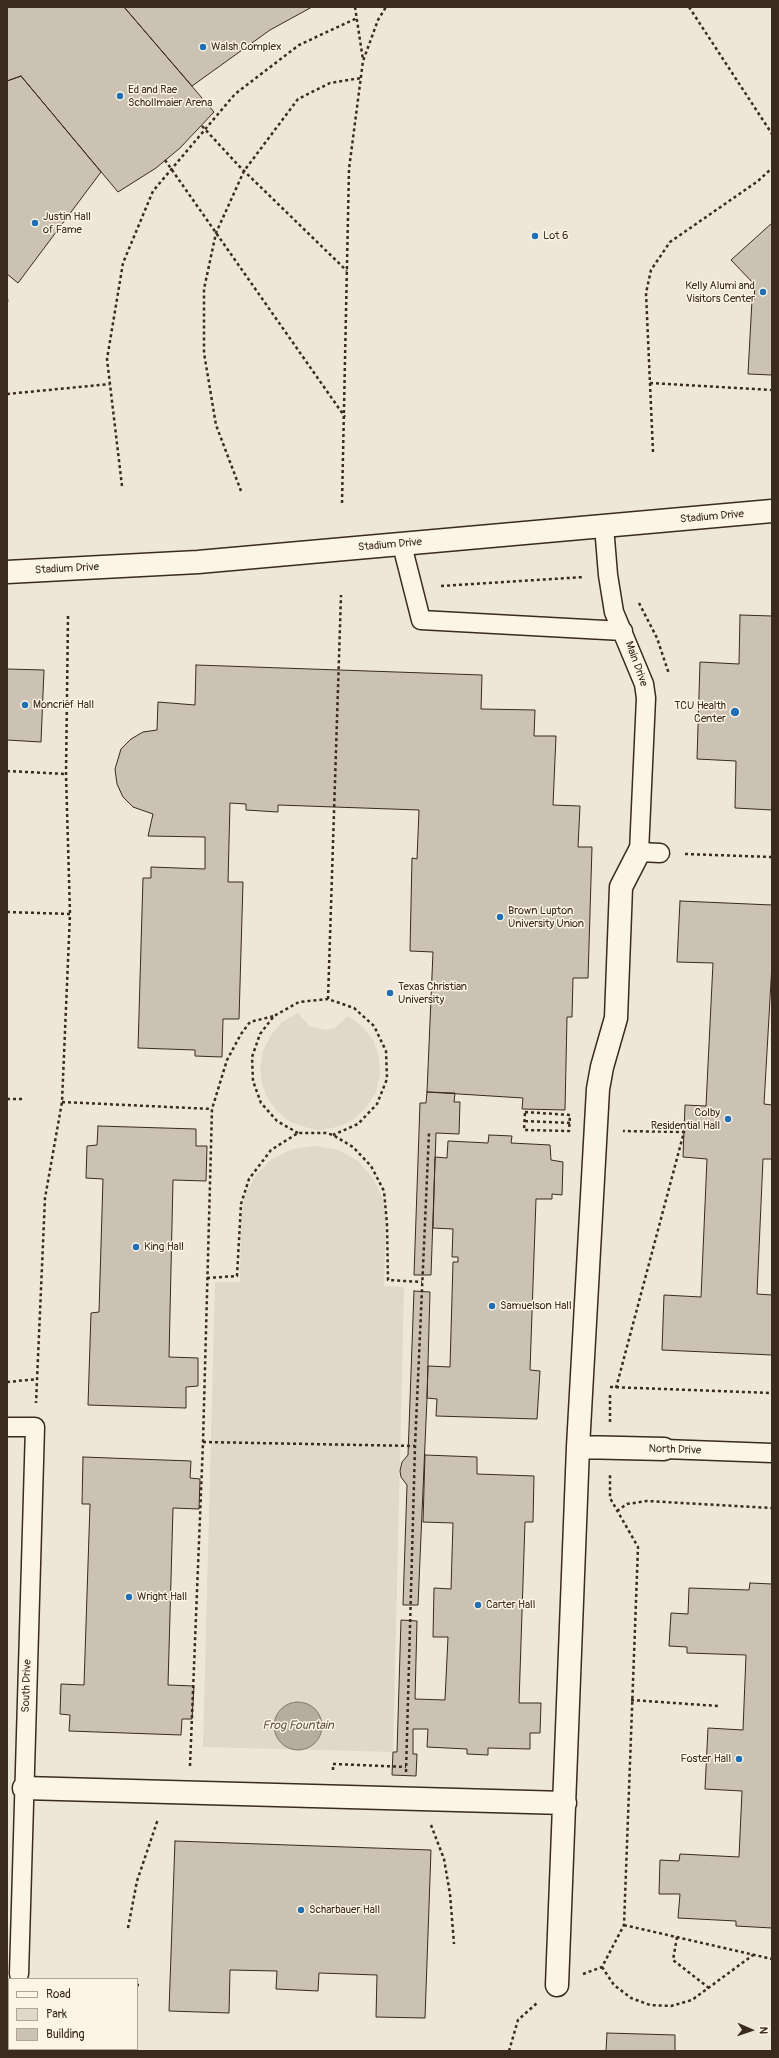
<!DOCTYPE html>
<style>
body{margin:0}
#map{position:relative;width:779px;height:2058px;overflow:hidden;background:#fcf5e5;font-family:Pangolin,sans-serif}
canvas{display:block}
.frame{position:absolute;inset:0;border:8px solid #3b2a1e;pointer-events:none}
.legend{position:absolute;left:8px;top:1978px;width:130px;height:72px;box-sizing:border-box;background:#fcf5e5;border:1px solid #afa495;margin:0;padding:5px 7px;list-style:none;font-size:12px;color:#3b2a1e}
.legend li{display:flex;align-items:center;gap:8px;height:20px}
.legend b{width:20px;border:1px solid #afa495}
.north{position:absolute;left:731px;top:2010px;width:40px;height:40px;-webkit-text-stroke:3px #fcf5e5;paint-order:stroke;rotate:92deg;font-size:11px;font-weight:700;line-height:16px;text-align:center;color:#3b2a1e}
.north::after{content:'';display:block;margin:auto;width:14px;height:18px;background:#3b2a1e;clip-path:polygon(50% 0,100% 100%,50% 72%,0 100%)}
</style>
<div id="map">
<canvas width="779" height="2058"></canvas>
<div class="frame"></div>
<ul class="legend">
<li><b style="height:5px;background:#fcf5e5"></b>Road</li>
<li><b style="height:11px;background:#e0d8c8"></b>Park</li>
<li><b style="height:11px;background:#ccc2b3"></b>Building</li>
</ul>
<div class="north">N</div>
</div>
<script>
const ctx = document.querySelector('canvas').getContext('2d');
ctx.lineJoin = 'round';
function fill(path, color) { ctx.fillStyle = color; ctx.fill(path, 'evenodd'); }
const shape = rows => new Path2D(rows.map(r => 'M' + r).join(''));
function trace(path, color, width, dash) { ctx.strokeStyle = color; ctx.lineWidth = width; ctx.lineCap = dash ? 'butt' : 'round'; ctx.setLineDash(dash || []); ctx.stroke(path); }
function drawText(font, color, halo, rows, align = 'center') {
  ctx.font = font + ' Pangolin,sans-serif'; ctx.lineWidth = 3; ctx.setLineDash([]); ctx.textBaseline = 'middle'; ctx.strokeStyle = halo; ctx.fillStyle = color; for (const [text, x, y, turn = 0] of rows) {
    ctx.save(); ctx.translate(x, y); ctx.rotate((+turn || 0) * Math.PI / 180); ctx.textAlign = isNaN(turn) ? turn : align; if (halo) ctx.strokeText(text, 0, 0); ctx.fillText(text, 0, 0); ctx.restore();
  }
}
const built = shape([
 [7,7,772,7,772,2051,7,2051],
 [9,1979,137,1979,137,2049,9,2049]
]);
const green = shape([
 [298,1013,309,1026,326,1030,335,1028,348,1016,362,1026,373,1040,379,1056,380,1075,376,1092,366,1108,353,1120,337,1127,319,1130,304,1127,289,1121,277,1111,268,1099,262,1084,260,1068,263,1051,271,1035,282,1022],
 [315,1146,338,1150,358,1161,373,1178,383,1199,386,1221,384,1286,404,1287,393,1752,203,1747,215,1282,240,1282,241,1218,245,1195,256,1175,272,1159,293,1149]
]);
const water = shape([
 '274 1726a24 24 0 1 1 48 0a24 24 0 1 1-48 0Z'
]);
const building = shape([
 [7,7,124,7,214,112,180,148,156,168,118,192,21,76,7,81,7,7],
 [124,7,312,7,270,30,192,86,124,7],
 [21,76,101,172,18,283,7,274,7,81,21,76],
 [772,223,772,375,748,374,752,300,754,300,755,285,731,260,772,223],
 [740,615,772,616,772,810,735,808,736,761,697,759,700,662,739,664,740,615],
 [196,665,482,675,481,709,535,710,534,736,556,736,553,805,580,806,578,847,592,847,588,978,573,978,572,1017,567,1017,565,1110,522,1109,523,1098,427,1092,433,952,410,951,412,858,417,859,419,810,278,805,278,812,246,810,246,804,230,803,228,882,243,882,239,1019,223,1019,222,1057,195,1056,195,1050,138,1048,143,878,151,878,151,867,205,869,205,837,148,836,153,814,133,807,123,797,117,784,115,769,121,749,131,739,143,732,157,730,158,702,195,705,196,665],
 [7,669,44,670,41,742,7,740,7,669],
 [680,901,772,905,772,964,764,1104,772,1105,772,1159,763,1159,757,1294,772,1295,772,1355,662,1350,664,1295,701,1297,707,1159,683,1157,685,1105,706,1106,713,963,677,962,680,901],
 [427,1092,455,1093,454,1102,460,1102,459,1134,436,1133,431,1275,414,1275,420,1103,426,1103,427,1092],
 [98,1126,196,1129,196,1146,207,1146,206,1181,173,1180,169,1357,198,1358,198,1386,186,1387,186,1408,88,1405,91,1313,99,1312,103,1179,86,1178,87,1146,97,1145,98,1126],
 [489,1135,512,1136,511,1143,550,1145,551,1160,563,1162,562,1195,552,1194,552,1199,536,1199,530,1370,540,1371,537,1419,436,1416,437,1399,427,1398,428,1366,450,1367,453,1262,458,1262,458,1257,452,1257,453,1229,433,1228,435,1157,447,1158,448,1141,488,1143,489,1135],
 [414,1291,430,1292,427,1398,418,1605,403,1605,407,1485,401,1477,400,1471,402,1462,408,1455,414,1291],
 [425,1455,477,1457,477,1474,534,1476,533,1522,525,1522,519,1703,541,1703,540,1733,530,1733,530,1749,488,1748,488,1755,467,1754,467,1749,427,1747,428,1729,413,1729,413,1754,417,1754,416,1776,392,1775,393,1752,397,1752,401,1620,417,1621,415,1699,445,1700,448,1637,433,1637,434,1588,451,1589,453,1523,423,1522,425,1455],
 [83,1457,191,1461,190,1478,200,1479,199,1509,173,1508,168,1685,194,1686,192,1719,182,1719,181,1735,69,1731,70,1715,60,1714,61,1684,84,1685,90,1504,82,1504,83,1457],
 [750,1583,772,1584,772,1928,736,1926,736,1921,678,1918,680,1894,659,1894,660,1860,679,1861,680,1854,739,1857,742,1791,705,1789,708,1728,743,1730,746,1655,687,1653,687,1647,669,1646,671,1613,688,1614,689,1588,749,1590,750,1583],
 [175,1841,431,1850,425,2018,376,2017,377,1975,319,1973,318,1991,276,1989,277,1971,230,1970,229,2013,169,2011,175,1841],
 [7,2000,9,2000,9,2049,60,2049,60,2051,7,2051,7,2000],
 [607,2033,675,2035,675,2051,606,2051,607,2033]
]);
const path = shape([
 [355,7,363,60],
 [689,7,772,134],
 [202,126,239,166,347,271],
 [165,160,345,417],
 [7,299,7,302],
 [650,383,772,390],
 [7,394,110,384],
 [653,452,646,293,651,270,670,242,758,181,772,168],
 [122,486,107,359,123,263,153,191,235,94,299,45,357,18],
 [241,491,216,425,204,353,204,289,216,233,244,171,298,99,330,83,361,78],
 [342,503,349,169,363,61,378,20,386,7],
 [441,586,584,577],
 [639,603,657,638,669,674],
 [68,616,66,774,70,914],
 [7,771,66,774],
 [685,854,772,857],
 [7,912,70,914,62,1102,45,1198,36,1403],
 [328,999,341,595],
 [7,1099,24,1099],
 [62,1102,212,1109],
 [525,1112,570,1115,569,1131,524,1130,525,1112],
 [525,1121,570,1123],
 [298,1133,277,1121,261,1103,253,1081,252,1057,260,1034,274,1016,299,1002,328,999,354,1008,374,1026,386,1051,387,1079,377,1104,358,1124,333,1135],
 [207,1278,237,1276,241,1204,249,1179,271,1150,298,1133,326,1133,333,1135,353,1147,371,1166,384,1191,387,1224,388,1280,422,1282],
 [7,1382,38,1379],
 [610,1387,772,1393],
 [616,1388,684,1132,623,1131],
 [610,1422,610,1395],
 [203,1442,415,1446],
 [617,1511,627,1504,647,1501,772,1508],
 [631,1700,718,1706],
 [190,1766,203,1442,212,1109,227,1060,241,1034,250,1022,274,1016],
 [333,1770,333,1764,406,1767],
 [406,1772,415,1446,429,1133],
 [431,1825,444,1859,450,1894,454,1944],
 [624,1925,772,1959],
 [128,1928,137,1881,158,1819],
 [677,1937,673,1960,709,1988],
 [602,1967,614,1985,631,1998,650,2005,671,2006,692,2000,753,1955],
 [583,1974,602,1967,624,1925,638,1547,610,1498,610,1475],
 [137,1985,139,1985],
 [75,2051,75,2049],
 [509,2051,518,2020,537,2003]
]);
const service = shape([
 [604,526,608,575,614,612,644,684,646,698,639,852,660,853],
 [402,545,421,620,623,631],
 [7,1427,35,1427,19,1974],
 [664,1449,772,1453]
]);
const pedestrian = shape([
 [578,1447,664,1449],
 [24,1788,565,1803],
 [557,1985,578,1447,598,1089,602,1067,616,1018,621,887,639,852]
]);
const tertiary = shape([
 [7,572,198,562,772,511]
]);
const markers = [
 [203,47,4,"#1f6fb2"],
 [120,96,4,"#1f6fb2"],
 [35,223,4,"#1f6fb2"],
 [535,236,4,"#1f6fb2"],
 [763,292,4,"#1f6fb2"],
 [25,705,4,"#1f6fb2"],
 [735,712,5,"#1f6fb2"],
 [500,917,4,"#1f6fb2"],
 [390,993,4,"#1f6fb2"],
 [728,1119,4,"#1f6fb2"],
 [136,1247,4,"#1f6fb2"],
 [492,1306,4,"#1f6fb2"],
 [129,1597,4,"#1f6fb2"],
 [478,1605,4,"#1f6fb2"],
 [739,1759,4,"#1f6fb2"],
 [301,1910,4,"#1f6fb2"]
];
const poiNames = [
 ["Walsh Complex",211,47],
 ["Ed and Rae",128,90],
 ["Schollmaier Arena",128,103],
 ["Justin Hall",43,217],
 ["of Fame",43,230],
 ["Lot 6",543,236],
 ["Kelly Alumi and",755,286,"right"],
 ["Visitors Center",755,299,"right"],
 ["Moncrief Hall",33,705],
 ["TCU Health",726,706,"right"],
 ["Center",726,719,"right"],
 ["Brown Lupton",508,911],
 ["University Union",508,924],
 ["Texas Christian",398,987],
 ["University",398,1000],
 ["Colby",720,1113,"right"],
 ["Residential Hall",720,1126,"right"],
 ["King Hall",144,1247],
 ["Samuelson Hall",500,1306],
 ["Wright Hall",137,1597],
 ["Carter Hall",486,1605],
 ["Foster Hall",731,1759,"right"],
 ["Scharbauer Hall",309,1910]
];
const streetNames = [
 ["Stadium Drive",712,517,-5],
 ["Stadium Drive",390,545,-5],
 ["Stadium Drive",67,569,-3],
 ["Main Drive",636,664,70],
 ["North Drive",675,1450,2],
 ["South Drive",27,1686,-88]
];
const waterNames = [
 ["Frog Fountain",298,1726]
];
fill(built, '#eee6d6');
fill(green, '#e0d8c8');
fill(water, '#b7ad9e');
trace(water, '#85796b', 1);
fill(building, '#ccc2b3');
trace(building, '#3b2a1e', 1);
trace(service, '#3b2a1e', 21);
trace(pedestrian, '#3b2a1e', 25);
trace(tertiary, '#3b2a1e', 25);
trace(path, '#3b2a1e', 2.5, [3, 3]);
trace(service, '#fcf5e5', 18);
trace(pedestrian, '#fcf5e5', 22);
trace(tertiary, '#fcf5e5', 22);
for (const [x, y, r, color] of markers) { const dot = new Path2D(); dot.arc(x, y, r, 0, 2 * Math.PI); ctx.fillStyle = color; ctx.fill(dot); trace(dot, '#fcf5e5', 1.5); }
drawText('11px', '#3b2a1e', '#fcf5e5', poiNames, 'left');
drawText('11px', '#3b2a1e', '#fcf5e5', streetNames);
drawText('italic 12px', '#605144', '#fcf5e5', waterNames);
</script>
